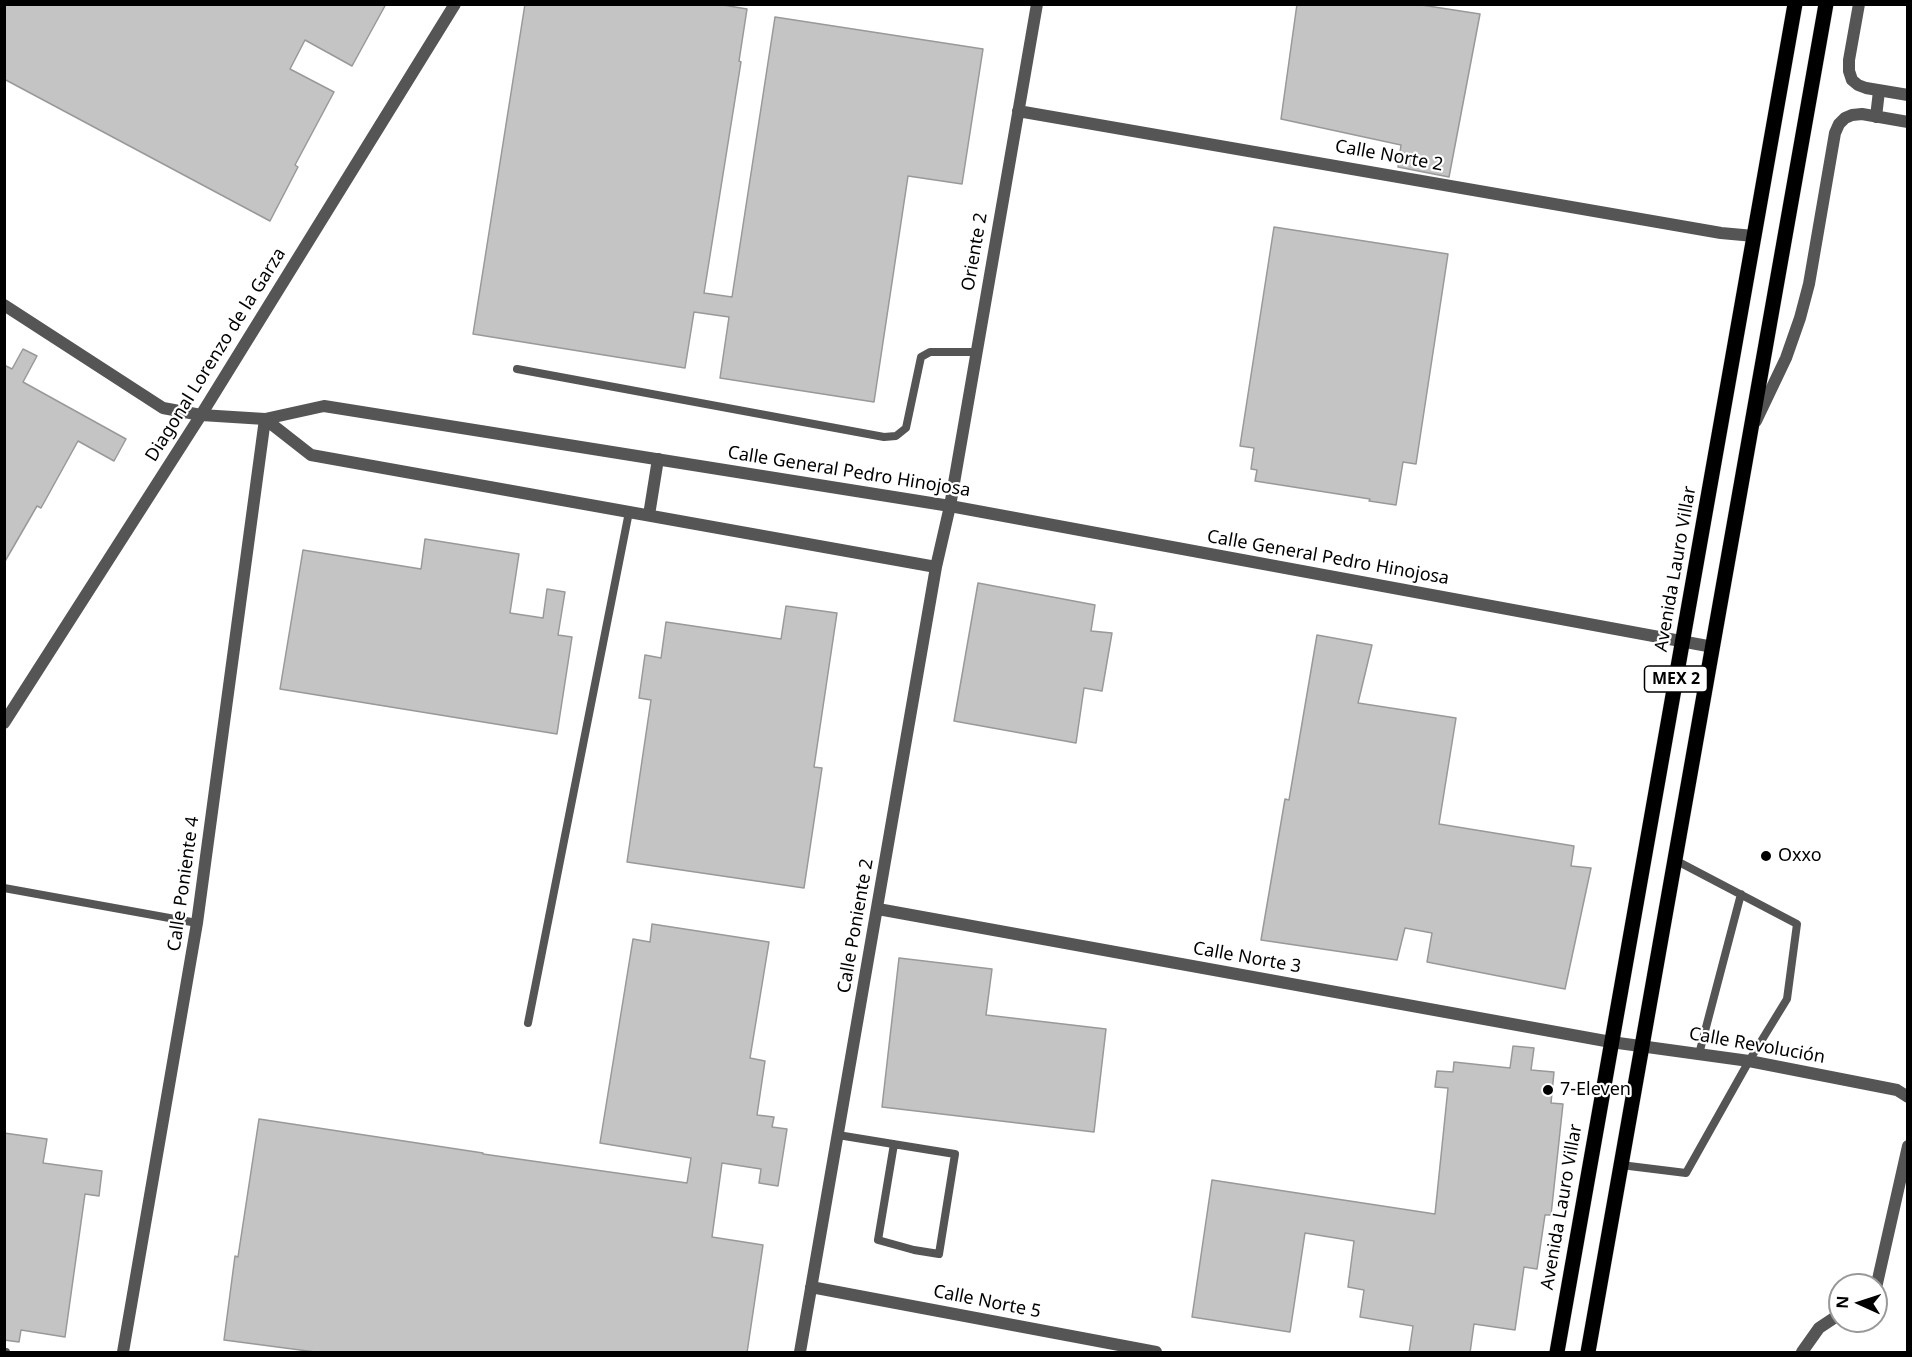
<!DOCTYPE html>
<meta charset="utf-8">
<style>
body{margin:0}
#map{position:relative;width:1912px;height:1357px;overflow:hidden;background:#fff;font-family:"Noto Sans",sans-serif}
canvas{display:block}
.frame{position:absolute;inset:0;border:6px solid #000;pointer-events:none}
.north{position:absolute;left:1828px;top:1273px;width:60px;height:60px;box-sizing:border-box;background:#fff;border:2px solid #999;border-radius:50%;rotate:273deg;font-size:16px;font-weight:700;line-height:24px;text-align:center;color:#000}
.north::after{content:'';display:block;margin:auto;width:21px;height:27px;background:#000;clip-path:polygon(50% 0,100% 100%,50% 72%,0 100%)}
</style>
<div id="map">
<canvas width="1912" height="1357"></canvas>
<div class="frame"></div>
<div class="north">N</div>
</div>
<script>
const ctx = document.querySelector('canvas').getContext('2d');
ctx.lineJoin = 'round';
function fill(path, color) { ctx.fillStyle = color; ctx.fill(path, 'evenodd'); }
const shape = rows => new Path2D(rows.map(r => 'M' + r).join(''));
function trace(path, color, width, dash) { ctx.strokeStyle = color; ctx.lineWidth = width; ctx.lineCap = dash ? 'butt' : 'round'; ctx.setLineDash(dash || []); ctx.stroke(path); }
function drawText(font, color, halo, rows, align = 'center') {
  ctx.font = font + ' "Noto Sans",sans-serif'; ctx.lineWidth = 4.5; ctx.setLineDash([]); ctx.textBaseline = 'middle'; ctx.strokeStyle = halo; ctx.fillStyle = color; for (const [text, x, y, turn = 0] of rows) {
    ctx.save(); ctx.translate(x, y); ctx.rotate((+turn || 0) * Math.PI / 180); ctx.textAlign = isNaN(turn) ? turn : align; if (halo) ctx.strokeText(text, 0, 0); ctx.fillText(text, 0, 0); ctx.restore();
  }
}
const building = shape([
 [4,4,386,4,352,66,305,40,290,69,334,92,295,165,298,167,270,221,4,79,4,4],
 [525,4,717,4,747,9,739,61,741,62,704,293,732,297,775,17,983,49,962,184,908,176,874,402,720,378,729,317,694,312,685,368,473,334,525,4],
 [1297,4,1415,4,1480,14,1449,177,1398,167,1401,145,1281,119,1297,4],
 [1274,227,1448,254,1416,464,1403,462,1396,505,1369,501,1370,499,1255,481,1257,470,1251,469,1254,448,1240,446,1274,227],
 [23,349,37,356,23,382,126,439,114,461,78,441,41,508,37,506,4,563,4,365,12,369,23,349],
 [425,539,519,554,510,613,543,618,547,589,565,592,558,635,572,637,557,734,280,689,303,550,421,569,425,539],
 [978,583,1095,605,1091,631,1112,633,1102,691,1084,688,1076,743,954,721,978,583],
 [786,606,837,613,814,767,822,768,804,888,627,862,651,700,639,698,645,655,661,658,666,622,781,639,786,606],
 [1317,635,1372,645,1358,703,1456,718,1439,824,1574,846,1571,866,1591,868,1565,989,1427,962,1432,933,1405,928,1397,960,1261,940,1285,799,1289,800,1317,635],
 [652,924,769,942,750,1058,765,1061,757,1115,774,1117,772,1127,787,1129,778,1186,759,1183,761,1169,722,1163,712,1237,763,1245,747,1353,323,1353,224,1340,235,1256,238,1257,259,1119,483,1153,483,1154,687,1183,691,1158,600,1143,633,939,650,942,652,924],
 [899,958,992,969,986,1015,1106,1029,1094,1132,882,1107,899,958],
 [1513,1046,1534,1048,1531,1070,1554,1072,1551,1103,1563,1104,1551,1215,1545,1215,1537,1269,1524,1267,1515,1330,1474,1324,1470,1353,1409,1353,1413,1326,1360,1317,1364,1290,1348,1287,1354,1241,1305,1233,1290,1332,1192,1317,1212,1180,1435,1214,1448,1088,1435,1087,1437,1071,1453,1072,1454,1062,1510,1068,1513,1046],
 [4,1133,47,1139,43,1163,102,1171,99,1196,85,1194,65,1337,21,1330,19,1342,4,1340,4,1133]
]);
const service = shape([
 [517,369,884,437,896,436,906,428,921,357,930,352,976,352],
 [4,888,197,923],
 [528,1023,629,512],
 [1699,1054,1741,894],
 [838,1135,930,1150,955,1154,939,1254,914,1250,878,1240,894,1144],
 [1621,1165,1686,1173,1749,1061,1787,999,1797,924,1675,860],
 [4,1352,6,1352]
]);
const minor = shape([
 [1018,111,1721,233,1754,236],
 [265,419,311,455,936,567],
 [649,515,658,459],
 [4,723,201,415,455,4],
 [878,909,1611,1042],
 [811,1287,1156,1352],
 [1876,1288,1908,1146],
 [123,1352,197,923,265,419],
 [800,1352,936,567,950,506,1037,4],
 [1802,1352,1819,1328,1840,1314]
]);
const tertiary = shape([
 [1859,4,1849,60,1849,71,1852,80,1858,85,1866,88,1908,95],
 [1876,117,1879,91],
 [4,305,163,408,201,415,265,419,324,406,950,506,1713,647],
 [1756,421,1786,358,1800,318,1809,284,1835,133,1839,124,1845,118,1852,115,1862,114,1908,122],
 [1611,1042,1749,1061,1897,1090,1908,1097]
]);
const primary = shape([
 [1557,1352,1795,4],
 [1588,1352,1826,4]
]);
const markers = [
 [1766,856,6,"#000"],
 [1548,1090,6,"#000"]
];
const shields = [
 [1676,679,63]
];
const shieldNames = [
 ["MEX 2",1676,679]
];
const streetNames = [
 ["Calle Norte 2",1389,156,10],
 ["Oriente 2",975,252,-80],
 ["Diagonal Lorenzo de la Garza",216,355,-58],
 ["Calle General Pedro Hinojosa",849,472,9],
 ["Calle General Pedro Hinojosa",1328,558,10],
 ["Avenida Lauro Villar",1676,569,-80],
 ["Calle Poniente 4",184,884,-82],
 ["Calle Poniente 2",856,926,-80],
 ["Calle Norte 3",1247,958,10],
 ["Calle Revolución",1757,1046,10],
 ["Avenida Lauro Villar",1562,1207,-80],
 ["Calle Norte 5",987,1302,11]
];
const poiNames = [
 ["Oxxo",1778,856],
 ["7-Eleven",1560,1090]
];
fill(building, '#c4c4c4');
trace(building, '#999', 1.5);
trace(primary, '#dbdbdb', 16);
trace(service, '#555', 8);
trace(minor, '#555', 12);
trace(tertiary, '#555', 12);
trace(primary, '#000', 15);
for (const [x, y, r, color] of markers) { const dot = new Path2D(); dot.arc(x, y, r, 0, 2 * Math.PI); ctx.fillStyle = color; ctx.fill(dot); trace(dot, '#fff', 2); }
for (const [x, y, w] of shields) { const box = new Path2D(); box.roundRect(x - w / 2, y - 13, w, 26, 4.5); ctx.fillStyle = '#fff'; ctx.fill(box); trace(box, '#000', 1.5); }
drawText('bold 16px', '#000', null, shieldNames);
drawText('18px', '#000', '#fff', streetNames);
drawText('18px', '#000', '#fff', poiNames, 'left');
</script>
